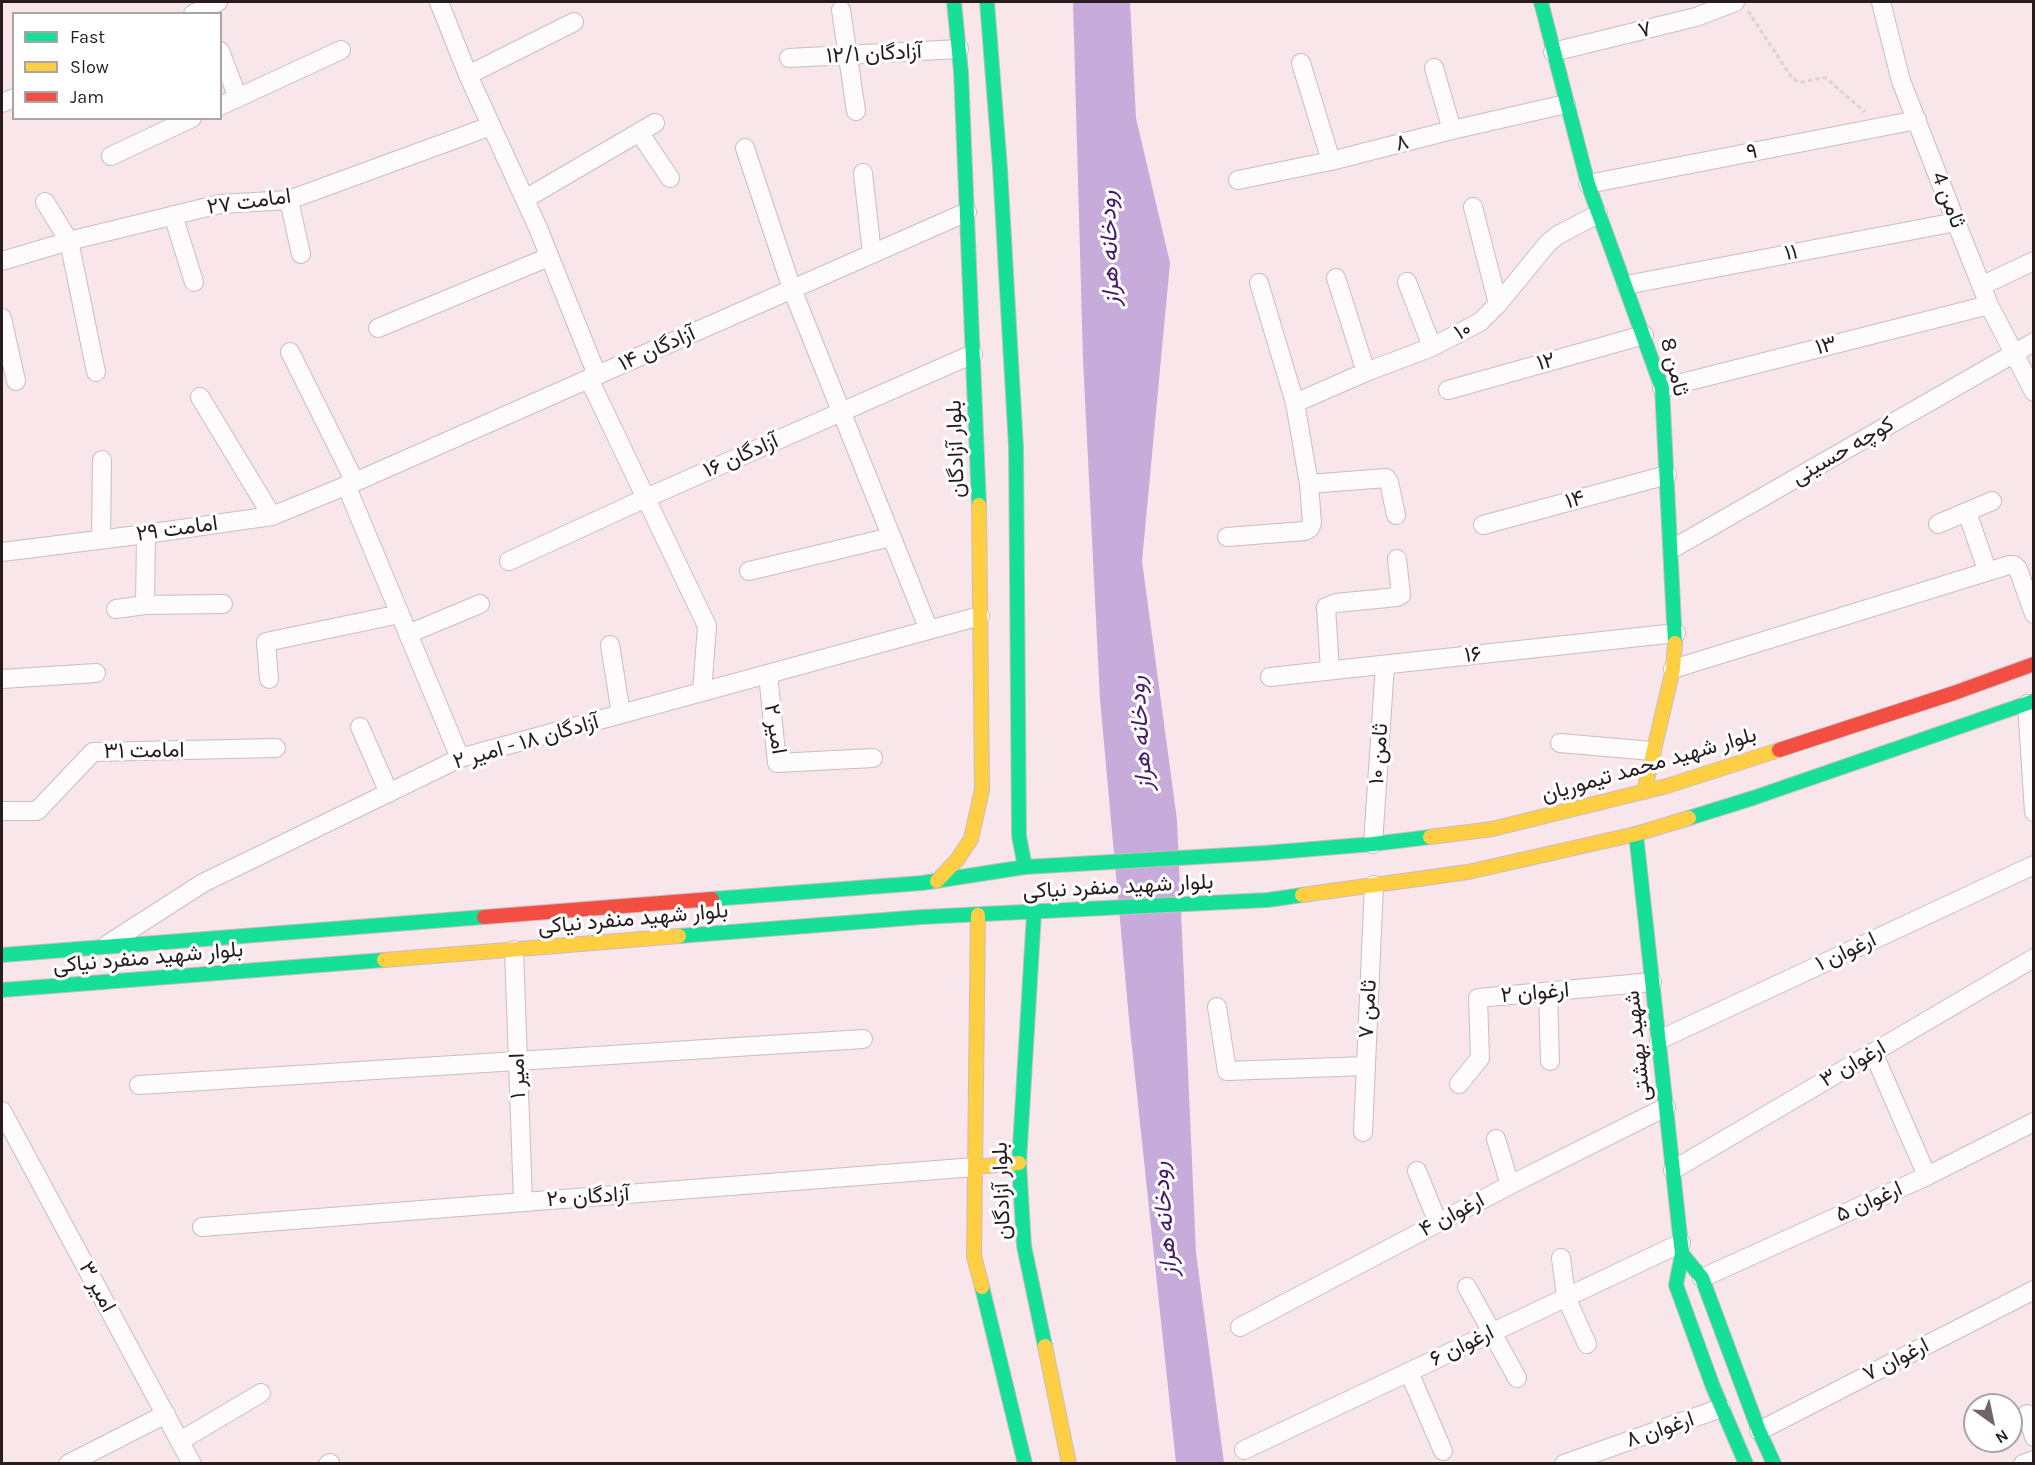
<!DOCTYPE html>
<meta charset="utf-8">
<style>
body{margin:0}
#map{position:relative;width:2035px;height:1465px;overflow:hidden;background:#f8e6ea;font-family:Karla,sans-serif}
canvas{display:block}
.frame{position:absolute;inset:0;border:3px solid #281c1f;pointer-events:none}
.legend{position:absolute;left:12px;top:12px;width:210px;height:108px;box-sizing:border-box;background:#fff;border:2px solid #a9a4a5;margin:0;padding:8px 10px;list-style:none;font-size:18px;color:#281c1f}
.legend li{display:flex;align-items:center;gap:12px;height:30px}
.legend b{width:30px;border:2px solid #a9a4a5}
.north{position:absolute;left:1963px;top:1393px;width:60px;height:60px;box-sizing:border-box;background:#fff;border:2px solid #a9a4a5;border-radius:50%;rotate:147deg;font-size:16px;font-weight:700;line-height:24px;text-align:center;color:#281c1f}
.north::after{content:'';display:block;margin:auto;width:21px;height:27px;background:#716366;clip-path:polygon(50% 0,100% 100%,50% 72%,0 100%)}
</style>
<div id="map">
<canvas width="2035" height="1465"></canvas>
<div class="frame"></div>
<ul class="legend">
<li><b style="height:8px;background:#16e098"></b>Fast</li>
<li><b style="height:8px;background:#ffcf43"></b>Slow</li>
<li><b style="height:8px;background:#f24e42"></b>Jam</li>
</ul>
<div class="north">N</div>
</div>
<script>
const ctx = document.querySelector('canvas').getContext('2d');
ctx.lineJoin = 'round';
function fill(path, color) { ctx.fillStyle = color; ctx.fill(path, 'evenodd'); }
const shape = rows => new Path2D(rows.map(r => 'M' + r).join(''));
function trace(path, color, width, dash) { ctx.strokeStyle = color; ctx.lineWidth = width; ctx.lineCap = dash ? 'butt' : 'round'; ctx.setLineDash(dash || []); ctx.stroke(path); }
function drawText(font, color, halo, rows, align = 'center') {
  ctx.font = font + ' Karla,Vazirmatn,sans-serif'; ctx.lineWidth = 6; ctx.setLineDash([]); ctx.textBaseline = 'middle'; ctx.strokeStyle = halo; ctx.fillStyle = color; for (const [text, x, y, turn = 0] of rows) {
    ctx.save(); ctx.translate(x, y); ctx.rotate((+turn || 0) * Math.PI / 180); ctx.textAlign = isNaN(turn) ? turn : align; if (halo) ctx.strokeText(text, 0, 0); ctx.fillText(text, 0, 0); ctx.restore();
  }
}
const water = shape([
 [1073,2,1130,2,1136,118,1170,263,1142,561,1177,820,1196,1253,1224,1463,1176,1463,1129,1019,1100,699,1083,359]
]);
const path = shape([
 [1748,11,1792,78,1798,82,1804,82,1820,78,1826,78,1865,112]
]);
const street = shape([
 [439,2,468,75,538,228,597,375],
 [1881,2,1901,81,1956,222,1989,305,2034,392],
 [841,10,856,111],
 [193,14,218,2],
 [220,51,238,98],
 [1553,52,1696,17,1735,2],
 [789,58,959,49],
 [1301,63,1331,161],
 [1434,68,1452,130],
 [468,75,574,22],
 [2,103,14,98],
 [220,106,341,50],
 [639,132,670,178],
 [745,148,792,289,929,630],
 [111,156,192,118],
 [863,173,872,254],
 [1238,180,1331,161,1452,130,1566,104],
 [1588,184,1917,120],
 [525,199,655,123],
 [289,200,301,254],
 [45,202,69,241,96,372],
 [1473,207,1498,304],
 [173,215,194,282],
 [2,261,69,241,220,204,289,200,491,126],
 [1336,278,1366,372],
 [1407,282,1432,347],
 [1259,283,1295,403,1309,484,1386,478,1389,482,1396,515],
 [1626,285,1956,222],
 [1981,286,2034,261],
 [2,318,16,381],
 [378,328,549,257],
 [290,352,355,482],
 [589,379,707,626,702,692],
 [1662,388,1989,305],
 [1448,390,1644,335],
 [200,397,272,516],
 [1295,403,1366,372,1432,347,1480,322,1498,304,1548,243,1558,235,1598,214],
 [346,485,460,758],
 [1967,512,1987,570],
 [1938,524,1992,501],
 [1483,525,1667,475],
 [1227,537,1305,531,1310,528,1312,523,1309,484],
 [101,539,102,460],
 [1672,549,2034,342],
 [2,552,146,534,272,516,355,482,967,212],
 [509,561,646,498,973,354],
 [749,571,891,537],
 [145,605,146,534],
 [116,609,145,605,223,604],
 [408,634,480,604],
 [610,645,621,714],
 [1673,669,2009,565,2014,565,2018,569,2034,614],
 [1330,670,1326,607,1336,603,1397,597,1401,595,1397,559],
 [768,674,777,763,873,758],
 [1270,677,1676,633],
 [2,679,96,673],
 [269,679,266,642,400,614],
 [2027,704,2034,812],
 [360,727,389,793],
 [1560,743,1652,751],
 [2,811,37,811,93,752,276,748],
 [1373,844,1385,665],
 [108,944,203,883,460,758,980,616],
 [514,950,523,1202],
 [1548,992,1550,1061],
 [1217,1007,1227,1071,1366,1066],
 [1659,1040,2034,865],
 [1873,1052,1927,1176],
 [1459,1084,1480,1058,1478,998,1652,982],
 [139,1085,863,1039],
 [2,1111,192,1464],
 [1363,1132,1374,885],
 [1496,1139,1510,1185],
 [1673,1170,2034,958],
 [1417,1171,1438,1223],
 [202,1227,975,1167],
 [1561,1258,1566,1297,1587,1344],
 [1702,1278,1927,1176,2034,1122],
 [1467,1287,1517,1378],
 [1240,1327,1510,1185,1666,1107],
 [1409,1372,1443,1451],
 [2027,1414,2034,1437],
 [1759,1431,2034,1290],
 [180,1441,261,1393],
 [1244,1450,1681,1243],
 [68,1464,166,1414],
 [328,1464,330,1463],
 [1564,1464,1721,1408],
 [2023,1464,2034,1460]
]);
const fast = shape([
 [954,2,961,72,979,505],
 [987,2,1000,168,1016,447,1019,836,1025,867],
 [1541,2,1588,184,1662,388,1675,643],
 [1689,818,1753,798,2034,701],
 [1636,834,1682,1254,1676,1285,1713,1387,1746,1464],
 [712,899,922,883,1025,867,1264,853,1373,844,1430,837],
 [1034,913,1019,1163,1024,1246,1045,1346],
 [679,936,922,917,1268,900,1302,895],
 [2,955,484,917],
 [2,990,384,960],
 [1682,1254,1702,1278,1759,1431,1774,1464],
 [982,1287,1025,1464]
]);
const slow = shape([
 [1644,792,1673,669,1675,643],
 [1430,837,1492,829,1667,786,1779,750],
 [937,881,957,860,971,839,982,790,979,505],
 [1302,895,1468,872,1636,834,1689,818],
 [978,915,974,1256,982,1287],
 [384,960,679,936],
 [975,1167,1019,1163],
 [1045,1346,1069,1464]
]);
const jam = shape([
 [1779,750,1954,693,2034,664],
 [484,917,712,899]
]);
const streetNames = [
 ["۷",1645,30,-14],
 ["آزادگان ۱۲/۱",874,54,-3],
 ["۸",1402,143,-14],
 ["۹",1752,152,-11],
 ["ثامن 4",1948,200,69],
 ["امامت ۲۷",249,202,-8],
 ["۱۱",1791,253,-11],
 ["۱۰",1463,331,-28],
 ["۱۳",1826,346,-14],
 ["آزادگان ۱۴",657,349,-24],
 ["۱۲",1546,362,-15],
 ["ثامن 8",1674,367,76],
 ["بلوار آزادگان",956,449,-92],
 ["کوچه حسینی",1843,451,-30],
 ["آزادگان ۱۶",741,456,-24],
 ["۱۴",1575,500,-15],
 ["امامت ۲۹",177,529,-8],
 ["۱۶",1473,655,-6],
 ["امیر ۲",775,729,81],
 ["آزادگان ۱۸ - امیر ۲",526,742,-16],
 ["امامت ۳۱",144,751,-1],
 ["ثامن ۱۰",1379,754,-86],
 ["بلوار شهید محمد تیموریان",1649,765,-16],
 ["بلوار شهید منفرد نیاکی",1118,887,-3],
 ["بلوار شهید منفرد نیاکی",633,919,-5],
 ["ارغوان ۱",1846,952,-25],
 ["بلوار شهید منفرد نیاکی",148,958,-5],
 ["ارغوان ۲",1535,993,-5],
 ["ثامن ۷",1368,1009,-87],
 ["شهید بهشتی",1638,1046,-96],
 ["ارغوان ۳",1853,1064,-30],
 ["امیر ۱",518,1076,-92],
 ["بلوار آزادگان",1002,1191,-92],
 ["آزادگان ۲۰",588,1197,-4],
 ["ارغوان ۵",1869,1202,-24],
 ["ارغوان ۴",1452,1215,-28],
 ["امیر ۳",97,1287,62],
 ["ارغوان ۶",1462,1346,-26],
 ["ارغوان ۷",1896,1360,-27],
 ["ارغوان ۸",1660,1430,-19]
];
const waterNames = [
 ["رودخانه هراز",1110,248,-92],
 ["رودخانه هراز",1141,733,-94],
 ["رودخانه هراز",1165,1219,-95]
];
fill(water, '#c6abdb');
trace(street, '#cabdc0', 20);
trace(fast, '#cabdc0', 16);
trace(slow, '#cabdc0', 16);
trace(jam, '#cabdc0', 16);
trace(path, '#d9d3d5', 3, [4.5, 3]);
trace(street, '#fefbfc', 18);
trace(fast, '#16e098', 14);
trace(slow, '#ffcf43', 14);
trace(jam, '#f24e42', 14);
drawText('22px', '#281c1f', '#fff', streetNames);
drawText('italic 24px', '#461c6a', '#fff', waterNames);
</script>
